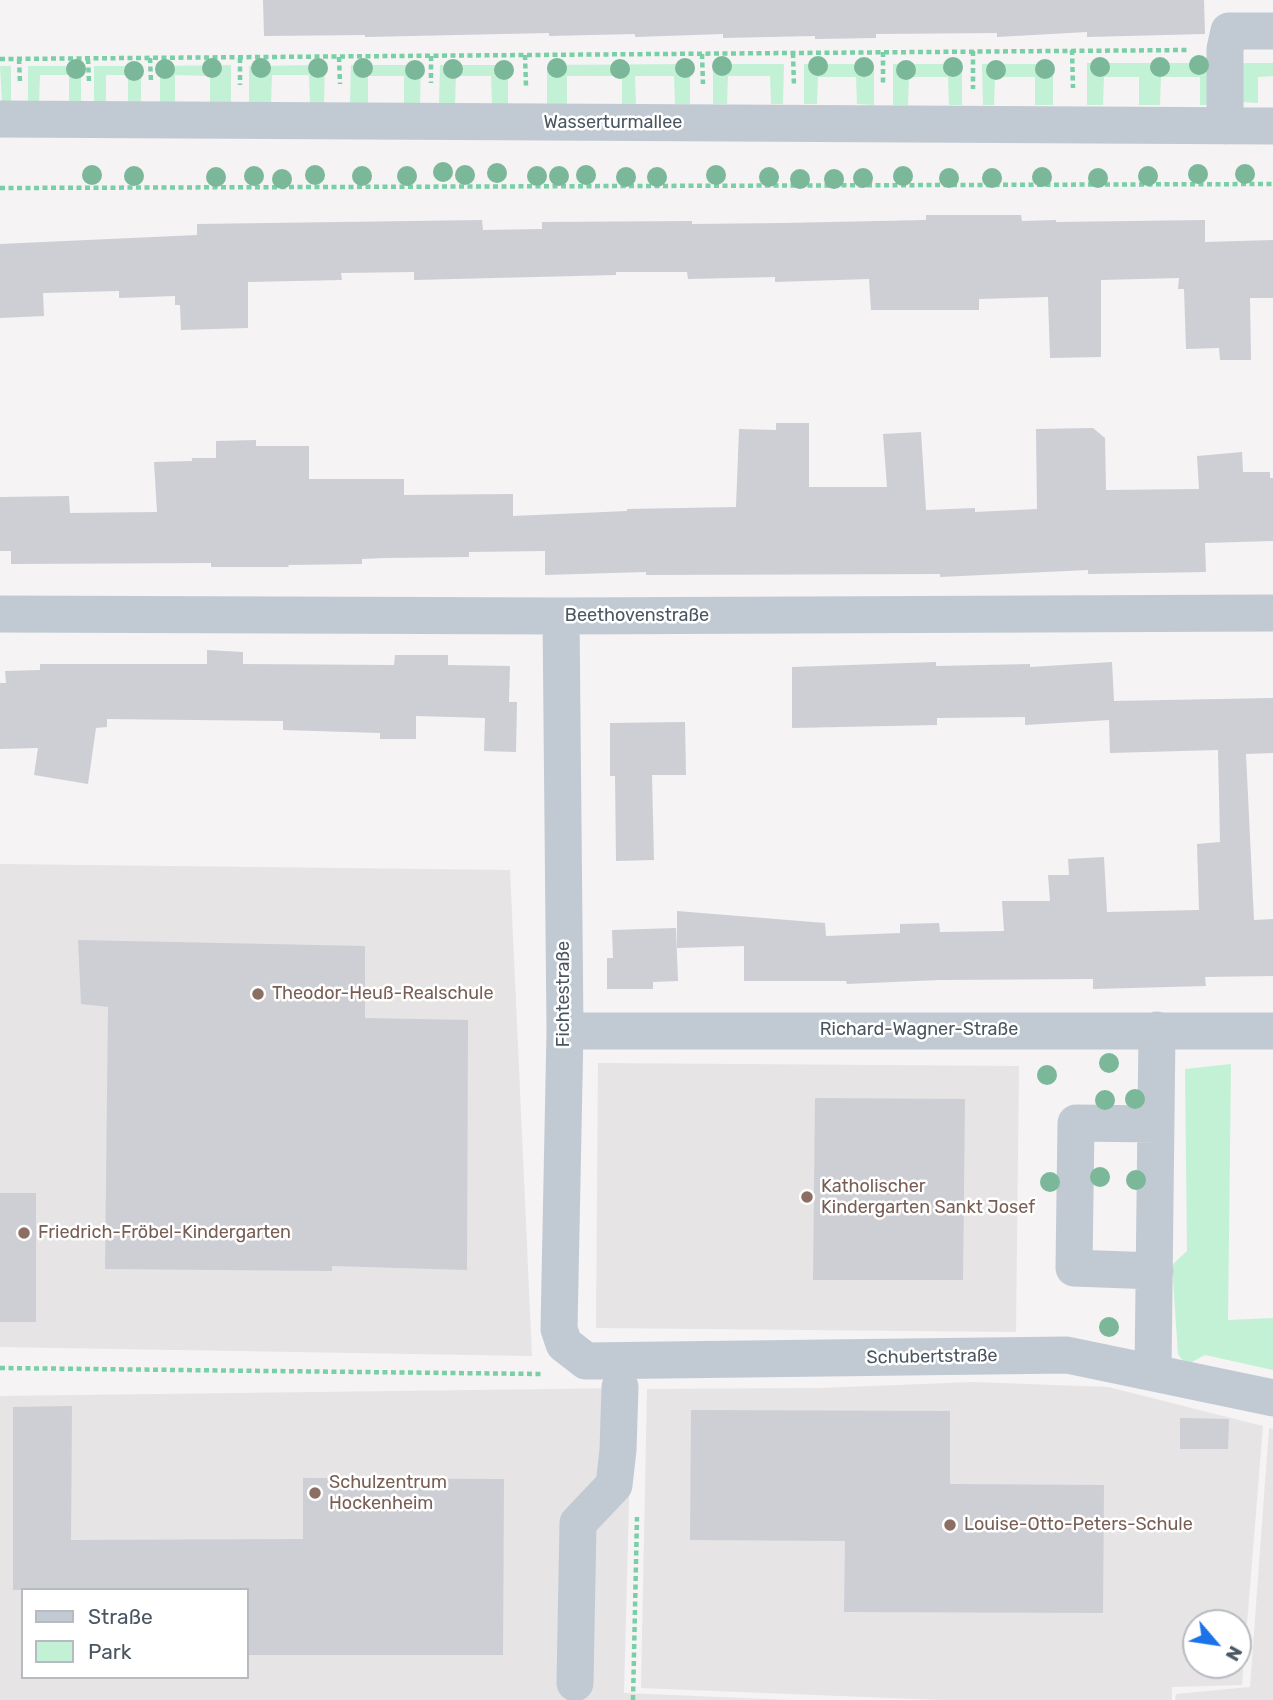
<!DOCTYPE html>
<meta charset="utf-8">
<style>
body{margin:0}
#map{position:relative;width:1273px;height:1700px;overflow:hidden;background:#f5f3f3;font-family:Rubik,sans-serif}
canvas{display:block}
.legend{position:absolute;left:21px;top:1588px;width:228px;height:91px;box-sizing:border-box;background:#fff;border:2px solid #b7bbc0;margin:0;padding:9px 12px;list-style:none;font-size:21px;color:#4a5661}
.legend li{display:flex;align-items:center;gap:14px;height:35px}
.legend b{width:35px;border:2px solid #b7bbc0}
.north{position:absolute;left:1182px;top:1609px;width:70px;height:70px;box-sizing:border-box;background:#fff;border:2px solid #b7bbc0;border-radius:50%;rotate:119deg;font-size:19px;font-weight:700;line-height:28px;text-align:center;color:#4a5661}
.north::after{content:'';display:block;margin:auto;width:24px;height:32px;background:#1a73e8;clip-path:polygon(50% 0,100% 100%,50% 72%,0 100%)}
</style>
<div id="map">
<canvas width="1273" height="1700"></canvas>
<ul class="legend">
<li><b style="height:9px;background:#c1cad2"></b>Straße</li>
<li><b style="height:19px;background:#c3f1d5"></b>Park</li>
</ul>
<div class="north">N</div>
</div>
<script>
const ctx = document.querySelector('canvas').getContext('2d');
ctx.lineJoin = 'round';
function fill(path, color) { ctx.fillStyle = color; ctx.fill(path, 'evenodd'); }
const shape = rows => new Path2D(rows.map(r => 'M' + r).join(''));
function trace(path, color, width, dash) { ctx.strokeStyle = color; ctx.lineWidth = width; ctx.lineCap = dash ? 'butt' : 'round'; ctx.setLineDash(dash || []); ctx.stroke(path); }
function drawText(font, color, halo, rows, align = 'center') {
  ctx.font = font + ' Rubik,sans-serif'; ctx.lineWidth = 5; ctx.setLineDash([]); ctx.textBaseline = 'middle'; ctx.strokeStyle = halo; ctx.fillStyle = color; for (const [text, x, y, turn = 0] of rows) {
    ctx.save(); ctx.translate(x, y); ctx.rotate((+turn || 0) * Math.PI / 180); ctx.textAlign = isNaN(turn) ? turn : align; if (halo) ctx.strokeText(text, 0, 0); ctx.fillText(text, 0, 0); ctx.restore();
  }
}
const education = shape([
 [0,864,510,870,532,1356,0,1347],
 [598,1063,1019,1066,1016,1332,596,1328],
 [973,1382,1108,1387,1263,1426,1242,1685,1172,1687,1172,1700,940,1700,641,1688,647,1389,821,1388],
 [1196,1623,1238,1623,1238,1665,1196,1665],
 [632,1388,624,1693,792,1700,0,1700,0,1396],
 [23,1590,247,1590,247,1677,23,1677],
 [1269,1428,1273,1429,1273,1700,1175,1700,1176,1694,1250,1687]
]);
const green = shape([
 [1087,63,1215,63,1215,105,1200,105,1200,77,1161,77,1160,105,1139,105,1139,77,1104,77,1103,105,1087,105],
 [1243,63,1273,63,1273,76,1258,77,1258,103,1243,102],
 [690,64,690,104,675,104,674,76,635,76,636,104,622,104,622,76,567,76,567,104,547,104,547,65],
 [713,64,784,64,783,104,771,104,770,76,728,76,727,104,713,104],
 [804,64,874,64,874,105,857,104,856,77,818,77,817,104,804,104],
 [893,64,962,64,962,105,949,105,948,77,909,77,908,105,893,105],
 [982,64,1053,64,1053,105,1035,105,1035,77,995,77,994,105,983,105],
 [231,65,231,103,210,103,210,76,175,75,175,103,160,103,160,66],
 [325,65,324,104,310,104,309,75,272,75,271,103,249,104,249,66],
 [351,65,421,65,420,104,404,103,404,76,368,76,368,104,350,103],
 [440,65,508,65,508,104,492,104,491,76,456,76,455,104,439,104],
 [0,66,11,66,11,103,2,103],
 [28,66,81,66,81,103,69,103,69,75,40,75,39,103,28,103],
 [94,66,141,66,141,103,128,103,128,75,106,75,106,103,94,103],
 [1231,1064,1228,1320,1273,1318,1273,1370,1205,1355,1186,1365,1178,1354,1172,1265,1187,1251,1185,1069]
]);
const building = shape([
 [263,0,1204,0,1205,34,1087,37,1087,32,997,37,997,33,876,34,876,38,815,39,815,36,723,38,723,34,635,37,635,34,549,36,549,33,365,37,365,35,264,36],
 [926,215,1021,215,1022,221,1056,220,1056,222,1205,220,1205,242,1273,240,1273,298,1250,298,1251,360,1220,360,1219,348,1186,349,1184,289,1178,289,1179,278,1101,280,1101,357,1050,358,1048,297,979,299,979,310,871,310,869,279,775,282,775,277,688,279,687,272,616,272,616,275,414,280,414,272,341,273,342,280,248,282,248,328,181,330,180,305,175,305,175,296,119,298,119,291,43,293,44,316,0,318,0,244,197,235,197,224,482,220,483,230,542,229,542,222,692,221,692,224,783,223,926,220],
 [776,423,809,423,809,487,887,487,883,434,921,432,926,510,975,508,975,512,1037,509,1036,429,1093,428,1105,438,1106,490,1199,489,1197,456,1242,452,1243,472,1270,472,1270,478,1273,478,1273,541,1205,543,1206,572,1088,574,1088,570,940,577,940,574,646,575,646,572,545,575,545,551,469,552,469,557,384,558,362,559,362,564,288,565,289,567,211,567,211,563,11,564,11,551,0,551,0,497,69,496,70,513,157,512,154,462,192,461,192,458,216,458,216,441,256,440,256,446,309,446,309,479,404,479,404,495,513,494,513,516,627,511,627,509,736,507,739,429,776,430],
 [207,650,243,652,243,664,394,665,395,655,448,655,448,665,510,666,509,702,517,702,516,752,484,751,485,718,416,716,416,739,380,739,380,733,283,730,283,721,107,719,107,727,96,728,88,784,34,775,38,748,0,749,0,683,6,683,5,671,40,670,40,664,207,664],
 [936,662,936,666,1030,664,1030,667,1112,662,1114,701,1273,698,1273,753,1246,754,1254,920,1273,919,1273,976,1205,977,1206,986,1093,989,1093,979,939,980,847,984,846,981,744,981,744,946,677,948,677,911,825,923,826,936,900,933,900,924,939,923,940,932,1004,931,1002,901,1050,901,1048,875,1069,875,1068,859,1104,857,1107,912,1199,910,1197,844,1220,842,1218,750,1110,753,1109,720,1025,725,1025,717,937,718,937,725,792,728,792,667],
 [685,722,686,775,652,775,654,860,616,861,615,776,610,776,610,723],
 [676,928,678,981,653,982,653,989,607,989,607,958,613,958,612,930],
 [78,940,365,946,365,1018,468,1020,467,1270,332,1266,332,1271,105,1269,108,1007,81,1004],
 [815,1098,965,1099,963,1280,813,1280],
 [0,1193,36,1193,36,1322,0,1322],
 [72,1406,71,1540,303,1539,303,1478,504,1479,503,1655,247,1655,247,1590,13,1590,13,1407],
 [691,1410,950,1411,950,1484,1104,1485,1103,1613,844,1612,845,1541,690,1540],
 [1180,1418,1229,1419,1228,1449,1180,1449]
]);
const path = shape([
 [1072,50,1073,88],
 [973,51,973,89],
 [883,52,883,86],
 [793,53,794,87],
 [702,54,703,84],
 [525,55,526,86],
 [431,56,431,83],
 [339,57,340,84],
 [150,58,151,82],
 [240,58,240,85],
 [0,59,1189,50],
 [19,59,20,83],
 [88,59,89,82],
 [0,188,1273,184],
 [0,1368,541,1374],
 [633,1700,637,1517]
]);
const minor = shape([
 [0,119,1273,126],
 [1225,126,1225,49,1229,31,1273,31],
 [0,614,561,616,1273,613],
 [561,616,565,1031,559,1329,564,1344,586,1361,1067,1355,1273,1398],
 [565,1031,1273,1031],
 [1155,1271,1074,1268,1076,1123,1156,1124],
 [1153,1373,1157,1030],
 [575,1683,578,1523,614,1485,618,1450,620,1387]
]);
const trees = [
 [1199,65],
 [722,66],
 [818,66],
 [864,67],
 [953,67],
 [1100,67],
 [1160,67],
 [212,68],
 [261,68],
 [318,68],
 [363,68],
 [557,68],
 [685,68],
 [76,69],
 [165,69],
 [453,69],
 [620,69],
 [1045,69],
 [415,70],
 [504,70],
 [906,70],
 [996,70],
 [134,71],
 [443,172],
 [497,173],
 [1198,174],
 [1245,174],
 [92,175],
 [315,175],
 [465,175],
 [586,175],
 [716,175],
 [134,176],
 [254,176],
 [362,176],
 [407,176],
 [537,176],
 [559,176],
 [903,176],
 [1148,176],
 [216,177],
 [626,177],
 [657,177],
 [769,177],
 [1042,177],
 [863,178],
 [949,178],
 [992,178],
 [1098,178],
 [282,179],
 [800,179],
 [834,179],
 [1109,1063],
 [1047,1075],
 [1135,1099],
 [1105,1100],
 [1100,1177],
 [1136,1180],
 [1050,1182],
 [1109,1327]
];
const markers = [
 [258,994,7,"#8d6e63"],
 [807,1197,7,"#8d6e63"],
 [24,1233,7,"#8d6e63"],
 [315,1493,7,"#8d6e63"],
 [950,1525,7,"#8d6e63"]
];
const streetNames = [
 ["Wasserturmallee",613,123],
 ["Beethovenstraße",637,616],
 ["Fichtestraße",564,994,-90],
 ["Richard-Wagner-Straße",919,1030],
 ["Schubertstraße",932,1357,-1]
];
const educationNames = [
 ["Theodor-Heuß-Realschule",272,994],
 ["Katholischer",821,1187],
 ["Kindergarten Sankt Josef",821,1208],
 ["Friedrich-Fröbel-Kindergarten",38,1233],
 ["Schulzentrum",329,1483],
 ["Hockenheim",329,1504],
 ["Louise-Otto-Peters-Schule",964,1525]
];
fill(education, '#e6e4e5');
fill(green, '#c3f1d5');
fill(building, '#cdcfd5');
trace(path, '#7ad0a6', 4.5, [5, 3.5]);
trace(minor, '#c1cad2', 37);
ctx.fillStyle = '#7bb799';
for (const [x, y] of trees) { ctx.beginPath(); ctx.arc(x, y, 10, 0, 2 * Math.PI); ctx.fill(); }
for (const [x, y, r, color] of markers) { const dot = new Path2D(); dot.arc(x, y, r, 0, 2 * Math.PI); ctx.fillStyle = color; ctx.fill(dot); trace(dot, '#fff', 2.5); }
drawText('18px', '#4a5661', '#fff', streetNames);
drawText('18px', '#785e54', '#fff', educationNames, 'left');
</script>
